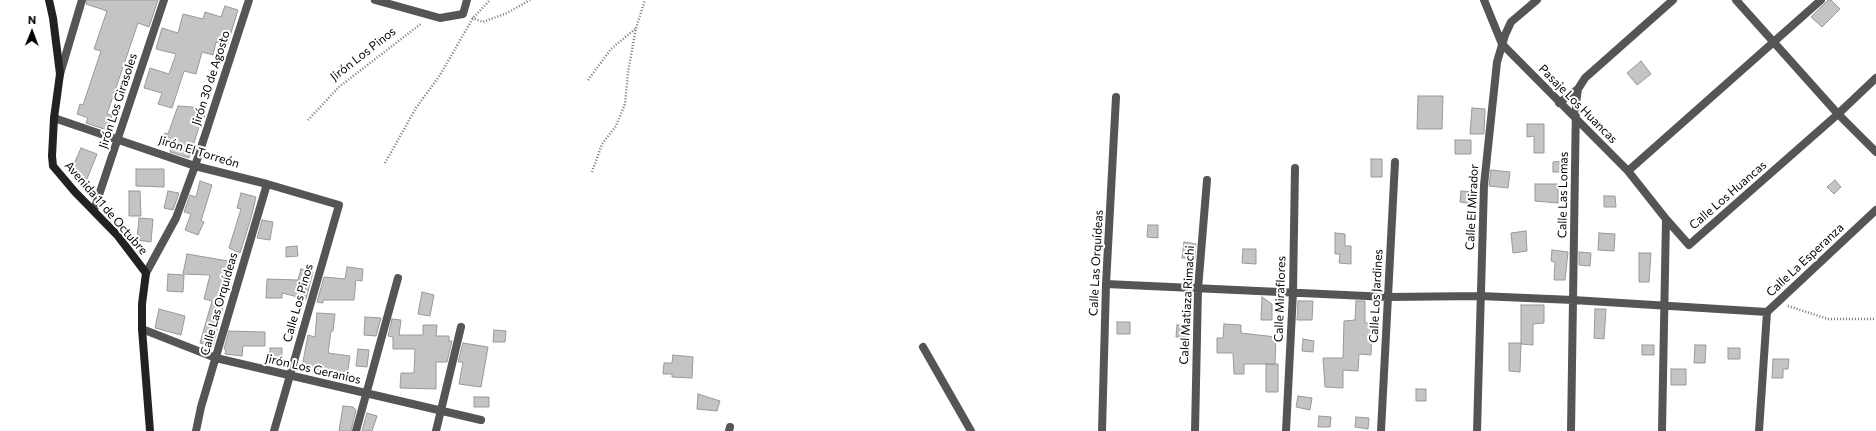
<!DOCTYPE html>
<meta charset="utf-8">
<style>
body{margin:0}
#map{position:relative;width:1876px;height:431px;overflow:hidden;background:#fff;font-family:Commissioner,sans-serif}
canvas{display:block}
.north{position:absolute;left:12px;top:12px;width:40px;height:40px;-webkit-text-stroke:3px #fff;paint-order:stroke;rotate:1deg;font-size:11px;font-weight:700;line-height:16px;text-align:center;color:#000}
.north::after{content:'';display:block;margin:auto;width:14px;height:18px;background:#000;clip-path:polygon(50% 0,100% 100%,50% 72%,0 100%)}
</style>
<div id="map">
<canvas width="1876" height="431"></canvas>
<div class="north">N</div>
</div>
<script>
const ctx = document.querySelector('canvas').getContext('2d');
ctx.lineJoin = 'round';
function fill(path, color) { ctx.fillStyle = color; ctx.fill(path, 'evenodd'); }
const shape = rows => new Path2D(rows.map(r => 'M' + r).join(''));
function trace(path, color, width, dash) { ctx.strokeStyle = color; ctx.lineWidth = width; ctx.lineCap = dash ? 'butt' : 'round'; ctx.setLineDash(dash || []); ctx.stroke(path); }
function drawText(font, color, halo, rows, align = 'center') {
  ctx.font = font + ' Commissioner,sans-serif'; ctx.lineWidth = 4; ctx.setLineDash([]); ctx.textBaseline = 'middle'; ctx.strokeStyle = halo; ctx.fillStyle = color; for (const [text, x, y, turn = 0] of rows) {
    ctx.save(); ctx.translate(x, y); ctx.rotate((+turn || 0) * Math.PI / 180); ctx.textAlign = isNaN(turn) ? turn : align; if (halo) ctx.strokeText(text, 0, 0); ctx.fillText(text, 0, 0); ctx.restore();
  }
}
const building = shape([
 [87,0,158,0,149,27,138,23,107,114,112,115,107,130,86,123,88,118,77,114,80,104,83,105,101,51,94,49,107,11,86,4,87,0],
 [1828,0,1831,0,1840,9,1822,27,1811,17,1828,0],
 [225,6,238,10,227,46,216,42,213,55,202,52,196,74,184,71,172,108,158,104,162,93,144,88,150,68,169,74,176,54,156,49,162,28,178,33,183,14,203,19,205,12,221,17,225,6],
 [1641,61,1651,74,1637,85,1627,73,1641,61],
 [1418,96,1443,96,1442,129,1417,129,1418,96],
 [178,106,205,108,204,118,202,118,189,158,170,152,172,146,162,143,165,133,168,134,178,106],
 [1472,108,1485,109,1484,134,1470,134,1472,108],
 [1527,124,1544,124,1544,153,1534,153,1534,136,1527,137,1527,124],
 [1455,140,1471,140,1471,154,1455,154,1455,140],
 [81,148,97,154,87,179,70,173,81,148],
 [1371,159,1382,159,1382,177,1371,177,1371,159],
 [1563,161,1563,172,1553,172,1553,162,1563,161],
 [136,169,164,169,164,187,136,186,136,169],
 [1491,170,1510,172,1508,188,1489,186,1491,170],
 [1835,180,1841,187,1834,194,1827,187,1835,180],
 [200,181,212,185,201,221,204,222,198,235,185,230,191,214,184,212,190,195,196,197,200,181],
 [1535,184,1558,184,1558,203,1535,201,1535,184],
 [129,191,140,191,141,216,129,216,129,191],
 [168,191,179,193,173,210,164,208,168,191],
 [1461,191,1473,192,1472,204,1460,202,1461,191],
 [241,193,256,197,251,218,240,253,229,248,241,209,237,208,241,193],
 [1604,196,1615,196,1616,207,1604,207,1604,196],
 [139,218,153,219,151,242,137,240,139,218],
 [262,220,273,222,270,240,257,238,262,220],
 [1148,225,1158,225,1158,238,1147,237,1148,225],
 [1526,231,1527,251,1513,253,1511,233,1526,231],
 [1335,233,1345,234,1345,246,1351,246,1351,264,1339,263,1340,254,1335,254,1335,233],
 [1599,233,1615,234,1614,251,1598,250,1599,233],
 [1184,242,1196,244,1195,259,1182,258,1184,242],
 [297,246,298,256,286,257,286,247,297,246],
 [1243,249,1256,249,1256,264,1242,263,1243,249],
 [1552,250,1568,252,1565,280,1554,280,1555,262,1551,261,1552,250],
 [1579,252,1591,253,1590,266,1579,265,1579,252],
 [1639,253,1651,253,1649,282,1639,282,1639,253],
 [187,254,234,262,213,346,200,343,212,301,204,299,210,275,183,274,187,254],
 [347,267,363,269,362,281,356,280,354,300,323,300,323,303,317,302,324,277,345,279,347,267],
 [301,269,313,272,306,299,282,293,282,298,266,298,267,279,298,280,301,269],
 [168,274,184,275,183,292,167,291,168,274],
 [422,292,434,295,430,316,418,314,422,292],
 [1262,297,1272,304,1272,320,1261,320,1262,297],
 [1298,301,1313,301,1312,320,1297,320,1298,301],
 [1356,301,1365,301,1365,323,1372,323,1371,355,1359,354,1358,371,1343,370,1343,388,1325,387,1323,358,1343,358,1344,321,1355,320,1356,301],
 [1521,305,1544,305,1544,323,1533,324,1533,345,1521,344,1521,305],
 [159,309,185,316,181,335,155,328,159,309],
 [1595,309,1606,309,1604,339,1594,338,1595,309],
 [317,313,335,314,333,331,331,331,328,353,350,356,347,375,302,367,308,335,315,337,317,313],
 [365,317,381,318,376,336,364,335,365,317],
 [392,319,401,320,399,335,423,335,423,325,437,325,436,336,449,336,449,341,452,341,447,362,436,362,436,389,400,388,401,373,414,373,415,349,393,349,393,337,388,336,392,319],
 [1117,322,1130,322,1130,334,1117,334,1117,322],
 [1224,324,1241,325,1241,333,1276,337,1275,364,1244,364,1244,374,1234,374,1233,353,1217,353,1217,338,1223,338,1224,324],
 [1177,325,1189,325,1189,337,1176,337,1177,325],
 [494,330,506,331,505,342,493,342,494,330],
 [229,331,265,332,265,346,243,346,242,356,225,354,226,350,224,349,229,331],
 [1303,339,1314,341,1313,352,1302,351,1303,339],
 [463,343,488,347,481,387,459,384,463,362,458,362,463,343],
 [1509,343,1521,343,1520,372,1509,371,1509,343],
 [1642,345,1654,345,1654,355,1642,355,1642,345],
 [1695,345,1706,345,1705,363,1694,363,1695,345],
 [270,348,282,348,282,362,270,362,270,348],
 [1728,348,1740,348,1740,359,1728,359,1728,348],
 [358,349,369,350,367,367,356,366,358,349],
 [673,355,693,357,692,378,672,377,672,374,663,374,664,363,672,363,673,355],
 [1773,359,1789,359,1788,369,1783,369,1783,378,1772,378,1773,359],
 [1266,364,1278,364,1278,392,1266,392,1266,364],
 [1671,369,1686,369,1686,385,1671,385,1671,369],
 [1416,389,1426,389,1426,401,1416,401,1416,389],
 [698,394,720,401,717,411,697,409,698,394],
 [1298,396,1312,398,1310,410,1296,407,1298,396],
 [474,397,489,397,489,407,474,407,474,397],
 [343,406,353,407,356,410,351,431,339,431,343,406],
 [367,413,377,416,372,431,362,431,367,413],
 [1319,416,1331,417,1330,427,1318,427,1319,416],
 [1356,417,1369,418,1368,429,1355,427,1356,417]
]);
const path = shape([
 [472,18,483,22,507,13,530,0],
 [588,80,611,49,635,29],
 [308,120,339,87,422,23],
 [385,163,416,108,440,75,473,18,490,0],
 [592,172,602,144,616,126,625,104,628,72,636,28,645,0],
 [1788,306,1828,319,1876,319]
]);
const street = shape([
 [375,0,440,18,463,14,467,0],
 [1484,0,1502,44,1628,171,1666,219],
 [1736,0,1838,114,1876,152],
 [60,74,82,0],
 [1559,103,1578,89],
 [54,118,195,166,267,184,339,205,274,431],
 [1628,171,1821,0],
 [94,210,164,0],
 [146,273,176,218,195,166,249,0],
 [1106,284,1388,297,1480,296,1573,300,1767,312],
 [142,329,216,358,481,420],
 [923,347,971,431],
 [196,431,201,407,267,184],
 [356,431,398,278],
 [436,431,461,327],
 [729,431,730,427],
 [1102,431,1106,284,1116,97],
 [1195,431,1198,289,1207,180],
 [1286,431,1293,292,1295,168],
 [1381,431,1395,162],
 [1477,431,1484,185,1497,62,1505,35,1511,22,1537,0],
 [1571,431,1576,103,1578,89,1585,78,1673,0],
 [1662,431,1666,219,1689,245,1838,114,1876,78],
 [1759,431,1767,312,1876,210]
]);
const secondary = shape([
 [49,0,53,18,60,74,54,118,52,156,53,166,75,192,118,236,146,273,142,304,142,329,150,431]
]);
const streetNames = [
 ["Jirón Los Pinos",363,54,-38],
 ["Jirón 30 de Agosto",211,78,-72],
 ["Jirón Los Girasoles",118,101,-72],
 ["Pasaje Los Huancas",1578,104,45],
 ["Jirón El Torreón",199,152,17],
 ["Calle Las Lomas",1563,195,-89],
 ["Calle Los Huancas",1728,195,-41],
 ["Calle El Mirador",1472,207,-87],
 ["Avenida 11 de Octubre",106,208,49],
 ["Calle La Esperanza",1805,260,-43],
 ["Calle Las Orquídeas",1096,263,-87],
 ["Calle Los Jardines",1376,296,-87],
 ["Calle Miraflores",1280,299,-88],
 ["Calle Los Pinos",298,303,-74],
 ["Calle Las Orquídeas",219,304,-74],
 ["Calel Matiaza Rimachi",1187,305,-87],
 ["Jirón Los Geranios",313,369,13]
];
fill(building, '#c4c4c4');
trace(building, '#999', 1);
trace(path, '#777', 2.5, [1, 2]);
trace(street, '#555', 8);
trace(secondary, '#222', 8);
drawText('12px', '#000', '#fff', streetNames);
</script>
